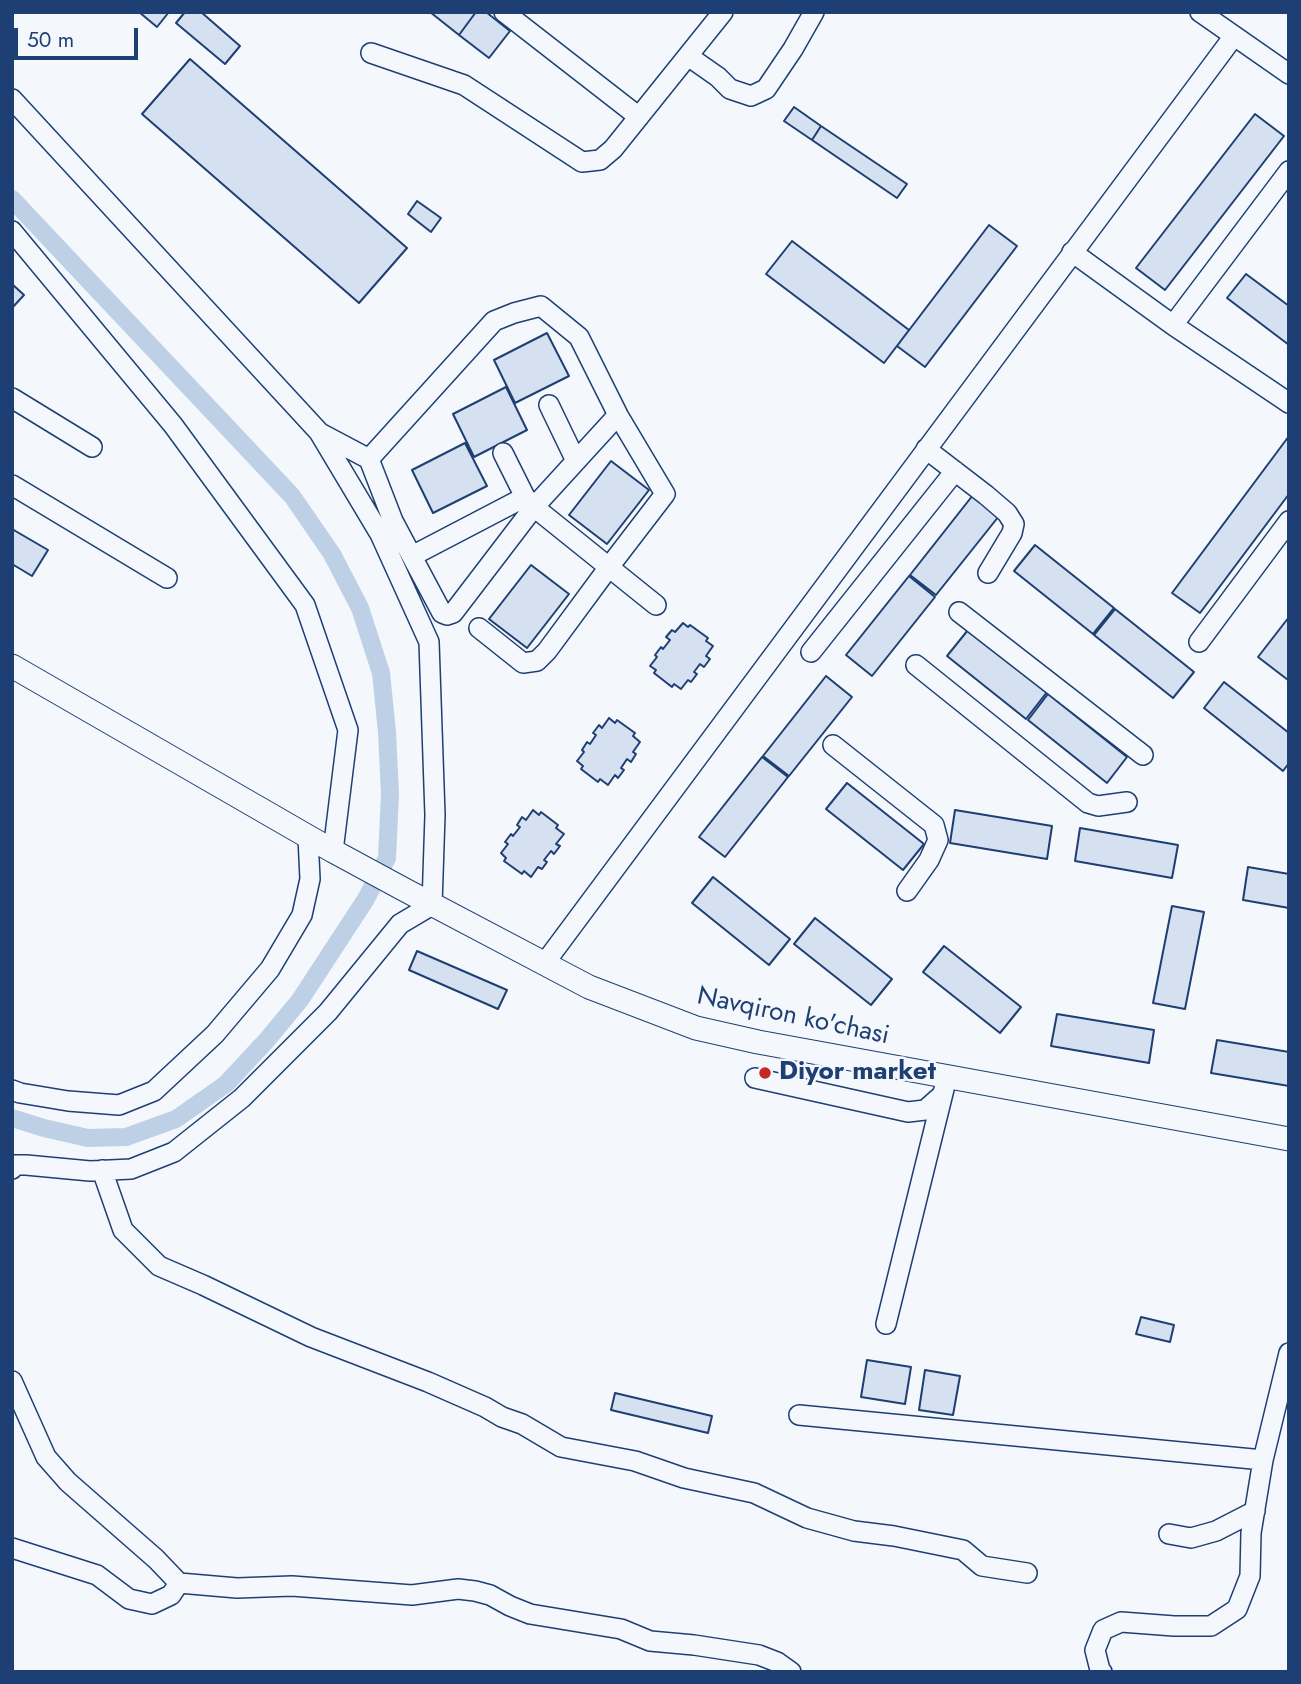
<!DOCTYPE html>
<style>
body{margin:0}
#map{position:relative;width:1301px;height:1684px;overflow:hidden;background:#f4f7fb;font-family:Jost,sans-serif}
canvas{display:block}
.frame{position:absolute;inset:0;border:14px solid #1d3f73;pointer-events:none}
.scale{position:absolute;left:14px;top:28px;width:124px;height:32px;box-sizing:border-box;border:4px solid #1d3f73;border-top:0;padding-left:9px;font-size:21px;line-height:24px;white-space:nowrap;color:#1d3f73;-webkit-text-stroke:5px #f4f7fb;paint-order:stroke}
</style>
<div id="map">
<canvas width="1301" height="1684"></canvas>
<div class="frame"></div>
<div class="scale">50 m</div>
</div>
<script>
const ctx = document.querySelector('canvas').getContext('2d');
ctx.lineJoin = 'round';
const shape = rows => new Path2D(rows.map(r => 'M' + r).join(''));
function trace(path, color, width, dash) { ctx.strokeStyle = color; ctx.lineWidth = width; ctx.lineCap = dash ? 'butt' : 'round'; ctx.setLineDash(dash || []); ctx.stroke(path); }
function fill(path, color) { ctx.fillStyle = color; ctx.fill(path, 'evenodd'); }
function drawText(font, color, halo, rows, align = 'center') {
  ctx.font = font + ' Jost,sans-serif'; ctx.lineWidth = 5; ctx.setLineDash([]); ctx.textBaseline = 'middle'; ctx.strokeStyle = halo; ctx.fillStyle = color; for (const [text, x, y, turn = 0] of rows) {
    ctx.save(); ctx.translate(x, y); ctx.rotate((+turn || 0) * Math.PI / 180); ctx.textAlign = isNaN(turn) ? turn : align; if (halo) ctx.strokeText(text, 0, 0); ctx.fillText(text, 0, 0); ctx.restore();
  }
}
const canal = shape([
 [12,199,292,496,332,554,360,608,381,673,387,732,390,794,387,858,366,899,300,1000,266,1041,226,1084,176,1119,126,1137,88,1138,44,1128,12,1118]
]);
const building = shape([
 [139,12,169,12,157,27,139,12],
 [185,12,201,12,240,46,225,64,176,23,185,12],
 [430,12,476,12,459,35,430,12],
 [476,12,486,12,510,31,489,58,459,35,476,12],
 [190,59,407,248,359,303,142,114,190,59],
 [794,107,821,126,812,140,784,121,794,107],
 [1255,114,1284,136,1165,290,1136,268,1255,114],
 [821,126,907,184,897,198,812,140,821,126],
 [417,201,441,218,431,232,408,214,417,201],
 [989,225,1017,246,925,367,897,346,989,225],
 [792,241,909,330,884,363,766,274,792,241],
 [1246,274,1289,306,1289,345,1227,298,1246,274],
 [12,284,24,295,12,308,12,284],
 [547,333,569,376,515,403,494,360,547,333],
 [506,387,527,430,474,457,453,414,506,387],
 [1289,436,1289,494,1200,613,1172,593,1289,436],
 [465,443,487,486,433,513,412,470,465,443],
 [611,461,649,490,607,544,569,515,611,461],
 [973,495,999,516,936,595,910,575,973,495],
 [12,529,48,550,32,576,12,564,12,529],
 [1035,545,1114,608,1093,634,1014,571,1035,545],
 [531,565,569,594,527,648,489,619,531,565],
 [909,576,935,597,872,676,846,655,909,576],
 [1115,609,1194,672,1173,698,1094,635,1115,609],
 [1289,617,1289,678,1288,680,1258,657,1289,617],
 [683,623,688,627,690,625,708,638,706,641,713,646,706,656,710,659,704,667,700,664,694,672,697,674,691,682,688,680,681,689,674,684,672,687,654,673,656,670,650,666,657,657,655,655,661,647,663,649,670,640,666,637,672,630,675,632,683,623],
 [968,630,1047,692,1026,719,947,656,968,630],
 [826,676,852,697,789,776,763,756,826,676],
 [1224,682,1289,733,1289,763,1283,771,1204,708,1224,682],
 [1048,694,1127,757,1107,783,1028,720,1048,694],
 [609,718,615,723,617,720,635,733,633,736,640,742,633,752,636,754,631,762,627,759,621,768,624,770,618,778,615,775,608,785,600,779,598,782,581,769,583,766,577,761,584,752,582,750,587,742,590,744,596,735,593,733,599,725,602,728,609,718],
 [762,757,788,777,725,857,699,837,762,757],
 [847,783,924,844,903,870,826,809,847,783],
 [533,810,539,815,541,812,558,825,556,828,564,834,556,844,560,846,554,854,551,851,544,860,547,862,542,869,538,867,531,877,524,871,522,874,504,861,506,858,501,853,508,844,505,842,511,834,513,836,520,827,517,825,522,817,526,820,533,810],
 [955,810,1052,826,1047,859,950,843,955,810],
 [1080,828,1178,845,1172,878,1075,861,1080,828],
 [1248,867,1289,874,1289,908,1243,900,1248,867],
 [713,877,790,939,769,965,692,903,713,877],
 [1172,906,1204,912,1185,1009,1153,1003,1172,906],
 [815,918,892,979,871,1005,794,944,815,918],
 [944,946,1021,1007,1000,1033,923,972,944,946],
 [417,951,507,990,498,1009,409,970,417,951],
 [1057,1014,1154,1030,1149,1063,1051,1046,1057,1014],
 [1217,1040,1289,1052,1289,1086,1211,1073,1217,1040],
 [1141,1317,1174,1325,1170,1342,1136,1334,1141,1317],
 [867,1360,911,1367,905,1404,861,1397,867,1360],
 [925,1370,960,1376,953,1415,919,1410,925,1370],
 [615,1393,712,1416,708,1433,611,1410,615,1393]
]);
const minor = shape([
 [504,12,639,117],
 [1200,12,1289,74],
 [371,53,464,85,582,162,600,160,613,149,723,12],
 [688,56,718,77,730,89,751,96,766,89,793,49,814,12],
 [12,99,319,432,380,534,429,642,435,815,432,905,400,924,328,1012,242,1098,174,1152,131,1169,90,1171,26,1165,14,1165,12,1169],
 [12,231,173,425,305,605,348,730,333,851],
 [1072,252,1173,325,1289,403],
 [1173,325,1289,171],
 [12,398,92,447],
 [549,405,576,461],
 [320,433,369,459,393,521,442,613,447,615,453,613,534,507,618,415],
 [926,449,986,495,1007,513,1014,524,1012,533,988,573],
 [369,459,494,321,514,313,541,306,579,337,618,415,665,494,609,567,547,651,537,661,523,663,479,628],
 [12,485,167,578],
 [527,499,534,507,656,605],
 [412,556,525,497,503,453],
 [959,612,1143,755],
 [1199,642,1289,521],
 [811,652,955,471],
 [916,665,1088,803,1098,806,1127,802],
 [833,745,934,825,938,840,929,860,907,891],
 [544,964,1234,36],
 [755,1078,908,1112,925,1110,942,1095],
 [12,1090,20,1093,68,1101,119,1105,154,1091,215,1034,270,969,302,915,310,879,308,837],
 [102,1170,123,1230,159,1266,203,1285,311,1337,428,1382,485,1407,502,1417,522,1424,561,1447,635,1461,684,1478,754,1493,807,1518,854,1531,894,1536,963,1550,982,1566,1027,1573],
 [886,1324,947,1077],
 [12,1381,46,1457,68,1482,156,1559,179,1583,237,1588,292,1586,412,1595,458,1589,475,1591,490,1595,510,1606,530,1614,621,1629,650,1641,694,1645,759,1655,777,1662,791,1672],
 [799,1415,1263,1460],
 [1169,1534,1191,1538,1216,1531,1255,1511],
 [12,1548,97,1575,129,1599,152,1604,171,1595,179,1583],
 [1102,1672,1100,1670,1095,1650,1103,1630,1121,1622,1174,1626,1211,1626,1237,1609,1250,1576,1251,1533,1263,1460,1289,1353]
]);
const major = shape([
 [12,666,333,851,405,890,589,987,696,1028,758,1042,1289,1139]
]);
const markers = [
 [765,1073,7,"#c62828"]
];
const streetNames = [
 ["Navqiron ko'chasi",793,1017,12]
];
const poiNames = [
 ["Diyor market",779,1073]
];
trace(canal, '#bed0e5', 18);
fill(building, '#d5e0f0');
trace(building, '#1d3f73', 2);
trace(minor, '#1d3f73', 22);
trace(major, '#1d3f73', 25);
trace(minor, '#f4f7fb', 19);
trace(major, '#f4f7fb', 23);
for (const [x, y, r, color] of markers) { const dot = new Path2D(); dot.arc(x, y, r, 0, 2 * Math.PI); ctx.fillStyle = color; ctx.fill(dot); trace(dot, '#f4f7fb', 2.5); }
drawText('26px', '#1d3f73', '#f4f7fb', streetNames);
drawText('bold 26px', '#1d3f73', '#f4f7fb', poiNames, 'left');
</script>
